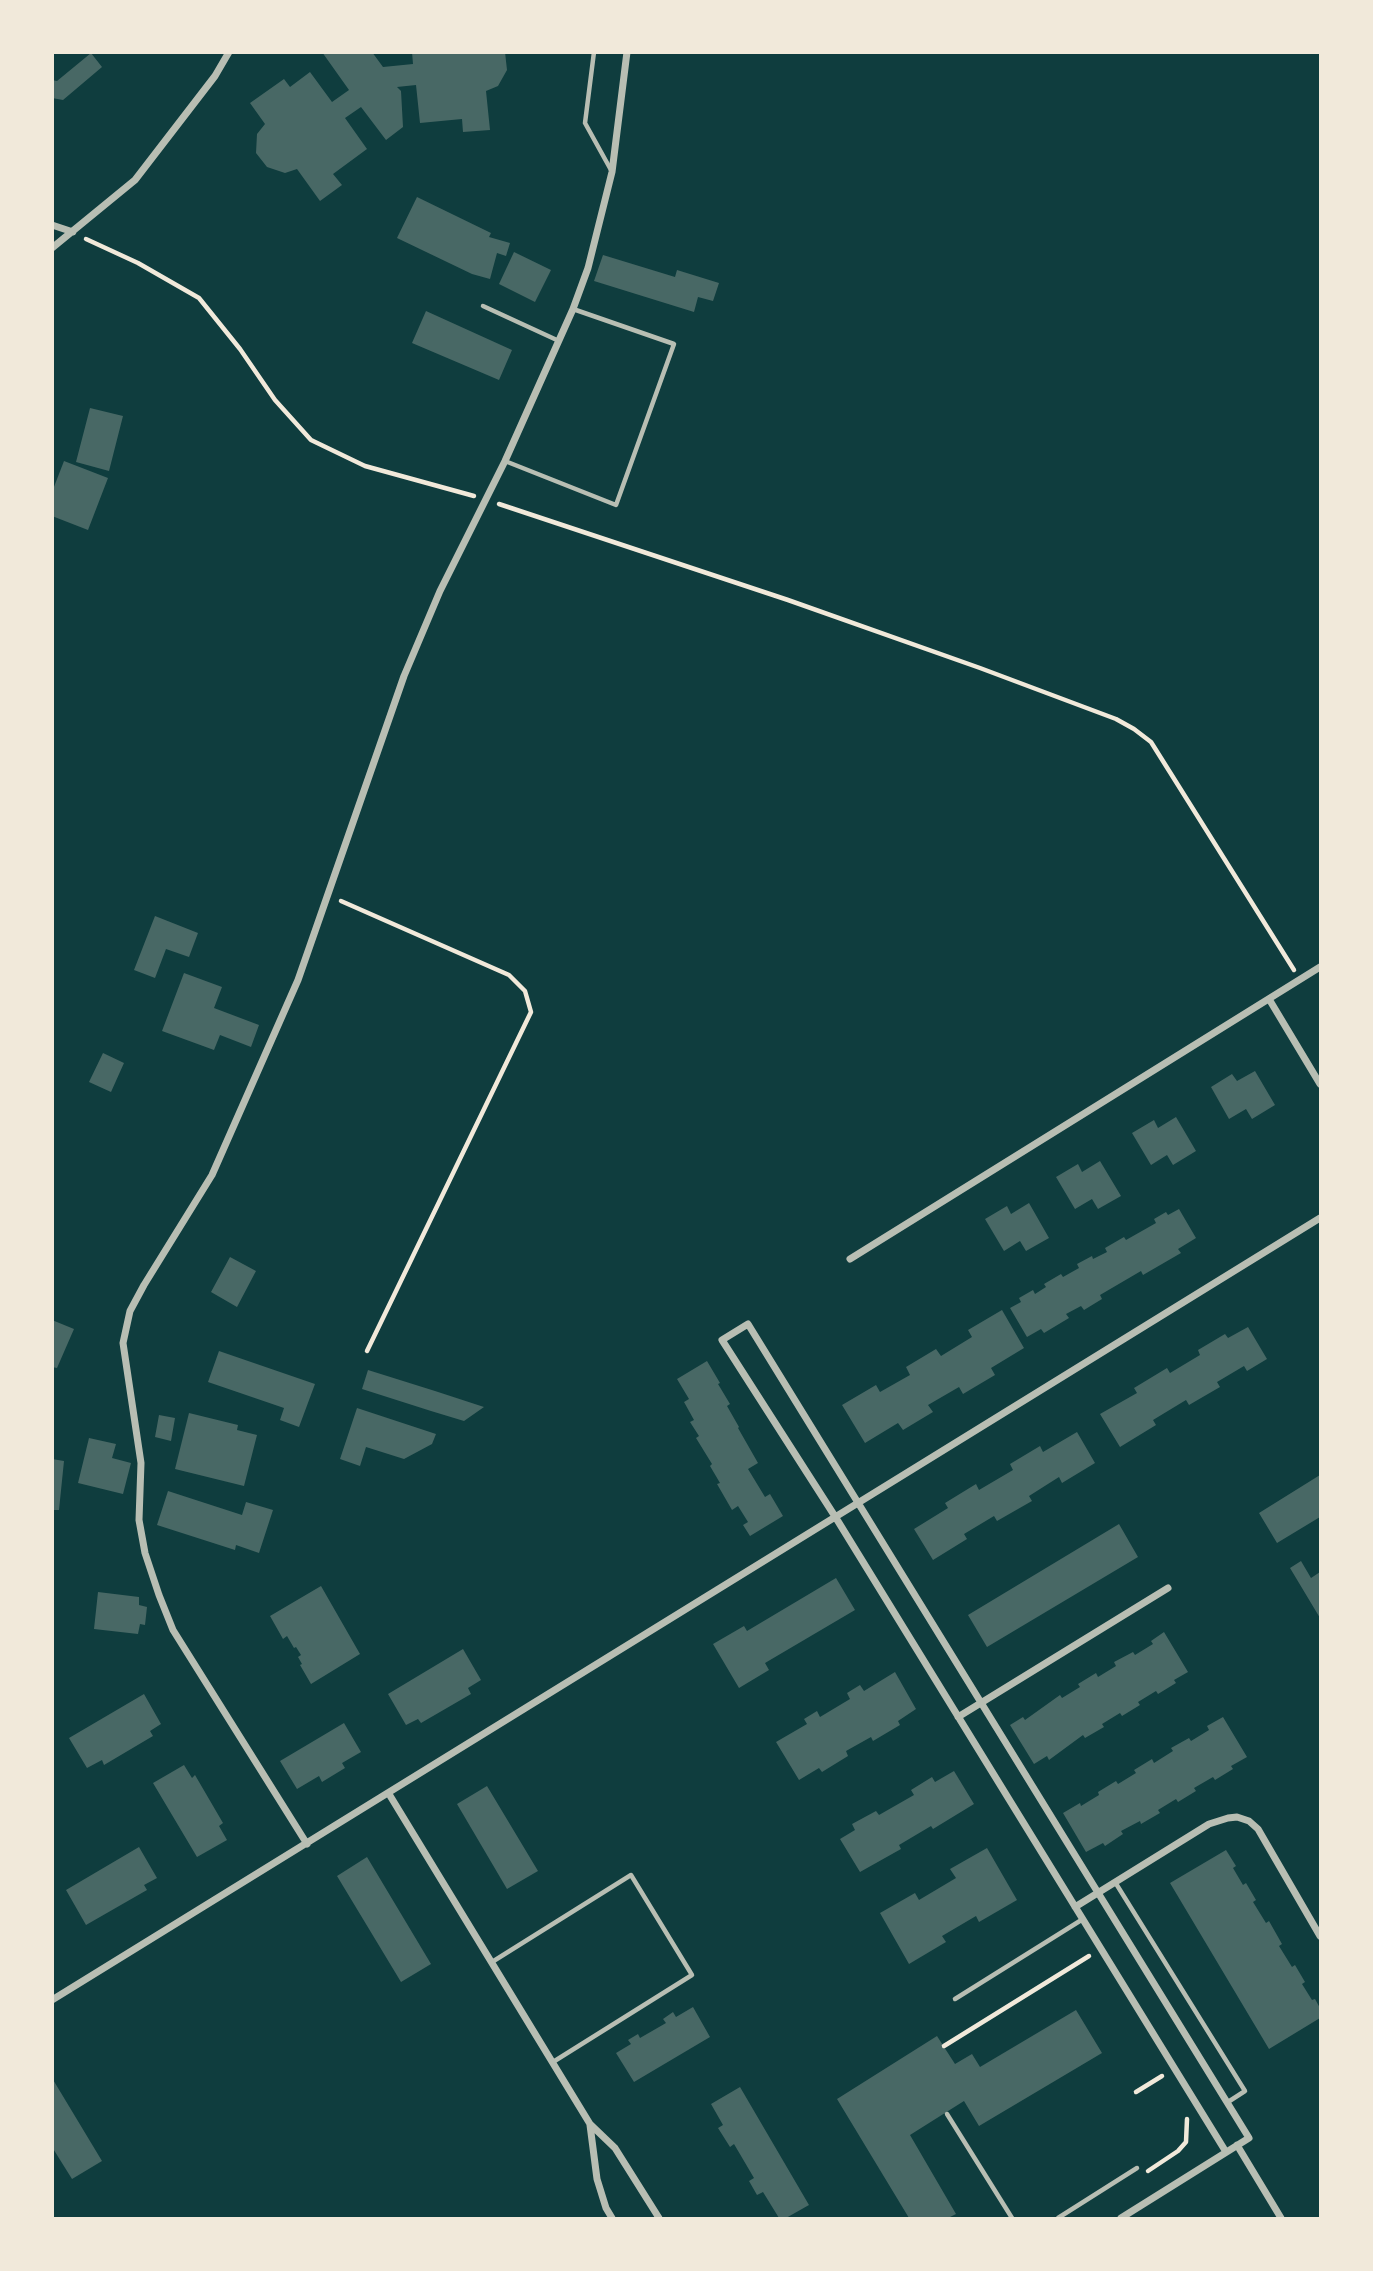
<!DOCTYPE html>
<style>
body{margin:0}
#map{position:relative;width:1373px;height:2271px;overflow:hidden;background:#0f3d3e;font-family:"Open Sans",sans-serif}
canvas{display:block}
.frame{position:absolute;inset:0;border:54px solid #f1e9da;pointer-events:none}
</style>
<div id="map">
<canvas width="1373" height="2271"></canvas>
<div class="frame"></div>
</div>
<script>
const ctx = document.querySelector('canvas').getContext('2d');
ctx.lineJoin = 'round';
function fill(path, color) { ctx.fillStyle = color; ctx.fill(path, 'evenodd'); }
const shape = rows => new Path2D(rows.map(r => 'M' + r).join(''));
function trace(path, color, width, dash) { ctx.strokeStyle = color; ctx.lineWidth = width; ctx.lineCap = dash ? 'butt' : 'round'; ctx.setLineDash(dash || []); ctx.stroke(path); }
const building = shape([
 [322,52,372,52,383,67,413,64,412,52,505,52,507,70,498,86,486,91,490,130,463,132,462,119,420,123,416,85,397,87,401,91,403,127,386,140,361,107,345,118,367,149,333,174,342,185,320,201,297,169,285,173,267,167,256,153,257,134,265,124,250,103,284,79,290,87,310,72,332,102,349,90],
 [91,53,102,67,63,100,52,98,52,80,57,81],
 [417,197,491,233,489,237,510,243,506,256,497,253,490,279,472,274,397,238],
 [514,252,551,270,535,302,499,284],
 [603,255,675,277,677,270,719,283,713,301,698,297,694,312,594,281],
 [426,311,512,350,499,380,412,343],
 [90,408,123,416,109,471,76,462],
 [64,461,108,478,88,530,52,516,52,492],
 [155,916,198,933,189,957,166,949,155,978,134,970],
 [184,973,222,987,214,1008,259,1025,251,1047,220,1035,214,1050,162,1031],
 [103,1053,124,1063,111,1092,89,1082],
 [1255,1071,1275,1105,1252,1119,1246,1109,1229,1119,1211,1087,1232,1074,1237,1081],
 [1176,1117,1196,1151,1173,1165,1167,1155,1151,1165,1132,1133,1154,1120,1158,1128],
 [1100,1161,1121,1196,1098,1209,1092,1199,1075,1209,1056,1177,1078,1164,1082,1172],
 [1029,1203,1049,1238,1026,1251,1020,1241,1004,1251,985,1219,1007,1206,1011,1214],
 [1179,1209,1196,1238,1178,1249,1181,1253,1143,1275,1141,1271,1100,1295,1102,1299,1084,1310,1081,1306,1066,1314,1069,1318,1044,1333,1041,1329,1027,1337,1010,1308,1021,1302,1019,1298,1033,1290,1035,1294,1046,1287,1044,1284,1061,1274,1063,1277,1079,1268,1077,1264,1092,1256,1093,1259,1107,1252,1105,1248,1124,1237,1126,1240,1156,1223,1154,1219,1166,1212,1168,1215],
 [230,1257,256,1271,237,1307,211,1292],
 [1002,1310,1024,1348,991,1368,995,1375,963,1394,959,1387,928,1405,933,1412,903,1430,898,1423,865,1443,842,1405,876,1385,880,1392,910,1375,906,1367,936,1349,941,1356,972,1337,968,1330],
 [52,1320,74,1329,57,1368,52,1367],
 [1248,1327,1267,1359,1247,1371,1244,1366,1217,1382,1220,1387,1189,1405,1186,1400,1153,1420,1156,1425,1120,1447,1100,1414,1137,1393,1134,1388,1167,1368,1170,1373,1200,1355,1198,1350,1225,1334,1228,1338],
 [219,1351,315,1384,299,1427,280,1420,284,1408,208,1382],
 [707,1361,720,1383,718,1384,730,1404,727,1406,739,1427,738,1428,758,1463,748,1469,765,1497,770,1494,783,1516,750,1536,743,1525,748,1522,738,1506,732,1510,717,1484,720,1483,710,1466,712,1464,696,1438,699,1436,690,1422,694,1420,684,1402,689,1399,677,1379],
 [368,1370,435,1391,484,1407,464,1421,431,1411,362,1389],
 [357,1408,436,1434,432,1444,404,1459,366,1447,360,1466,340,1459],
 [189,1413,238,1425,237,1430,257,1435,244,1486,175,1469],
 [159,1415,175,1418,171,1441,155,1437],
 [1077,1432,1095,1463,1062,1483,1059,1477,1029,1496,1032,1501,997,1521,994,1516,964,1534,967,1539,933,1560,914,1529,948,1508,945,1503,976,1484,979,1490,1013,1470,1010,1464,1040,1446,1043,1452],
 [89,1438,116,1444,112,1458,131,1463,123,1494,78,1483],
 [52,1459,64,1461,59,1510,52,1510],
 [1320,1475,1320,1517,1277,1543,1259,1513],
 [168,1491,242,1515,246,1502,273,1510,259,1553,236,1545,235,1550,157,1525],
 [1119,1524,1138,1557,987,1647,968,1615],
 [1301,1561,1311,1578,1320,1572,1320,1618,1290,1568],
 [836,1578,855,1610,765,1663,769,1670,739,1688,713,1644,744,1626,747,1631],
 [321,1586,360,1654,311,1684,300,1665,302,1664,298,1657,301,1655,296,1647,294,1648,287,1636,283,1639,270,1616],
 [98,1592,139,1597,139,1605,147,1607,145,1625,140,1624,138,1634,94,1629],
 [1164,1632,1188,1672,1174,1680,1176,1683,1158,1694,1156,1691,1138,1702,1140,1705,1122,1716,1120,1713,1102,1724,1104,1727,1085,1738,1083,1735,1049,1760,1047,1756,1034,1764,1010,1725,1023,1717,1025,1720,1060,1695,1062,1698,1080,1687,1078,1684,1096,1673,1098,1677,1116,1666,1114,1662,1133,1652,1135,1655,1153,1644,1151,1641],
 [463,1649,481,1680,468,1688,471,1694,421,1723,418,1719,406,1725,388,1694],
 [895,1672,916,1709,898,1721,900,1725,873,1741,871,1737,846,1751,848,1756,822,1772,819,1768,799,1780,776,1742,807,1724,804,1719,817,1711,820,1717,850,1699,847,1693,860,1685,864,1691],
 [144,1694,161,1724,150,1731,153,1736,104,1765,102,1760,87,1768,69,1738],
 [1223,1717,1247,1757,1231,1766,1233,1769,1215,1780,1213,1777,1194,1788,1196,1791,1178,1802,1176,1799,1158,1810,1160,1813,1141,1824,1140,1821,1121,1831,1123,1834,1105,1846,1103,1843,1086,1852,1063,1813,1080,1803,1081,1806,1099,1795,1098,1792,1116,1781,1118,1784,1136,1773,1134,1770,1152,1759,1154,1763,1173,1751,1171,1748,1189,1738,1191,1741,1209,1730,1207,1726],
 [344,1723,361,1752,342,1763,345,1768,322,1782,319,1776,297,1789,280,1761],
 [184,1765,192,1778,195,1775,223,1823,219,1826,227,1840,197,1857,153,1783],
 [954,1771,974,1804,933,1829,931,1826,899,1845,901,1849,860,1872,840,1839,855,1830,852,1824,876,1811,879,1815,914,1795,911,1790,932,1777,935,1782],
 [487,1786,538,1871,507,1889,457,1804],
 [139,1847,157,1878,144,1885,147,1890,86,1925,66,1890],
 [987,1848,1017,1900,979,1922,976,1916,942,1936,946,1942,909,1964,880,1913,915,1893,919,1900,956,1878,950,1869],
 [1226,1850,1236,1866,1233,1868,1243,1885,1246,1883,1256,1900,1253,1902,1266,1923,1269,1921,1282,1944,1279,1946,1292,1967,1295,1965,1305,1982,1302,1984,1312,2000,1315,1999,1320,2008,1320,2018,1269,2049,1170,1883],
 [367,1857,431,1964,401,1982,337,1876],
 [693,2007,710,2037,634,2082,616,2053,631,2044,628,2040,638,2034,640,2038,666,2023,663,2019,673,2012,676,2017],
 [1076,2010,1102,2053,979,2126,964,2101,910,2135,956,2214,948,2218,909,2218,837,2099,937,2036,955,2064,972,2054,980,2067],
 [52,2078,102,2161,72,2179,52,2147],
 [740,2087,809,2205,786,2218,779,2218,763,2192,757,2195,749,2181,754,2178,734,2144,730,2147,718,2128,723,2125,711,2104]
]);
const path = shape([
 [86,239,138,263,199,298,240,349,275,400,311,440,365,466,474,496],
 [499,504,788,600,980,668,1116,719,1134,729,1151,742,1294,970],
 [341,901,509,975,525,991,531,1012,367,1351],
 [944,2046,1089,1956],
 [1136,2092,1162,2076],
 [1148,2171,1178,2151,1186,2142,1187,2119]
]);
const service = shape([
 [594,52,585,123,611,170],
 [483,306,559,341],
 [505,461,616,505,674,344,573,309],
 [1115,1882,1245,2091,1228,2102],
 [492,1962,631,1875,692,1975,553,2062],
 [955,1999,1083,1919],
 [947,2114,1012,2218],
 [1058,2218,1137,2168]
]);
const minor = shape([
 [52,225,73,232],
 [52,248,135,180,215,76,229,52],
 [1269,999,1320,1084],
 [850,1259,1320,967],
 [958,1717,1168,1588],
 [389,1794,590,2124,615,2148,659,2218],
 [307,1844,173,1630,159,1595,145,1553,139,1520,141,1463,123,1343,130,1311,144,1285,212,1175,298,980,404,676,440,591,505,461,573,309,588,268,612,172,627,52],
 [1075,1907,1209,1824,1228,1818,1237,1817,1249,1821,1258,1829,1320,1936],
 [52,2000,1320,1218],
 [590,2125,597,2179,606,2208,612,2218],
 [1237,2145,1281,2218],
 [1121,2218,1249,2138,748,1324,722,1340,836,1518,1226,2152]
]);
fill(building, '#486865');
trace(path, '#f1e9da', 4.5);
trace(service, '#b8beb3', 4.5);
trace(minor, '#b8beb3', 7);
</script>
